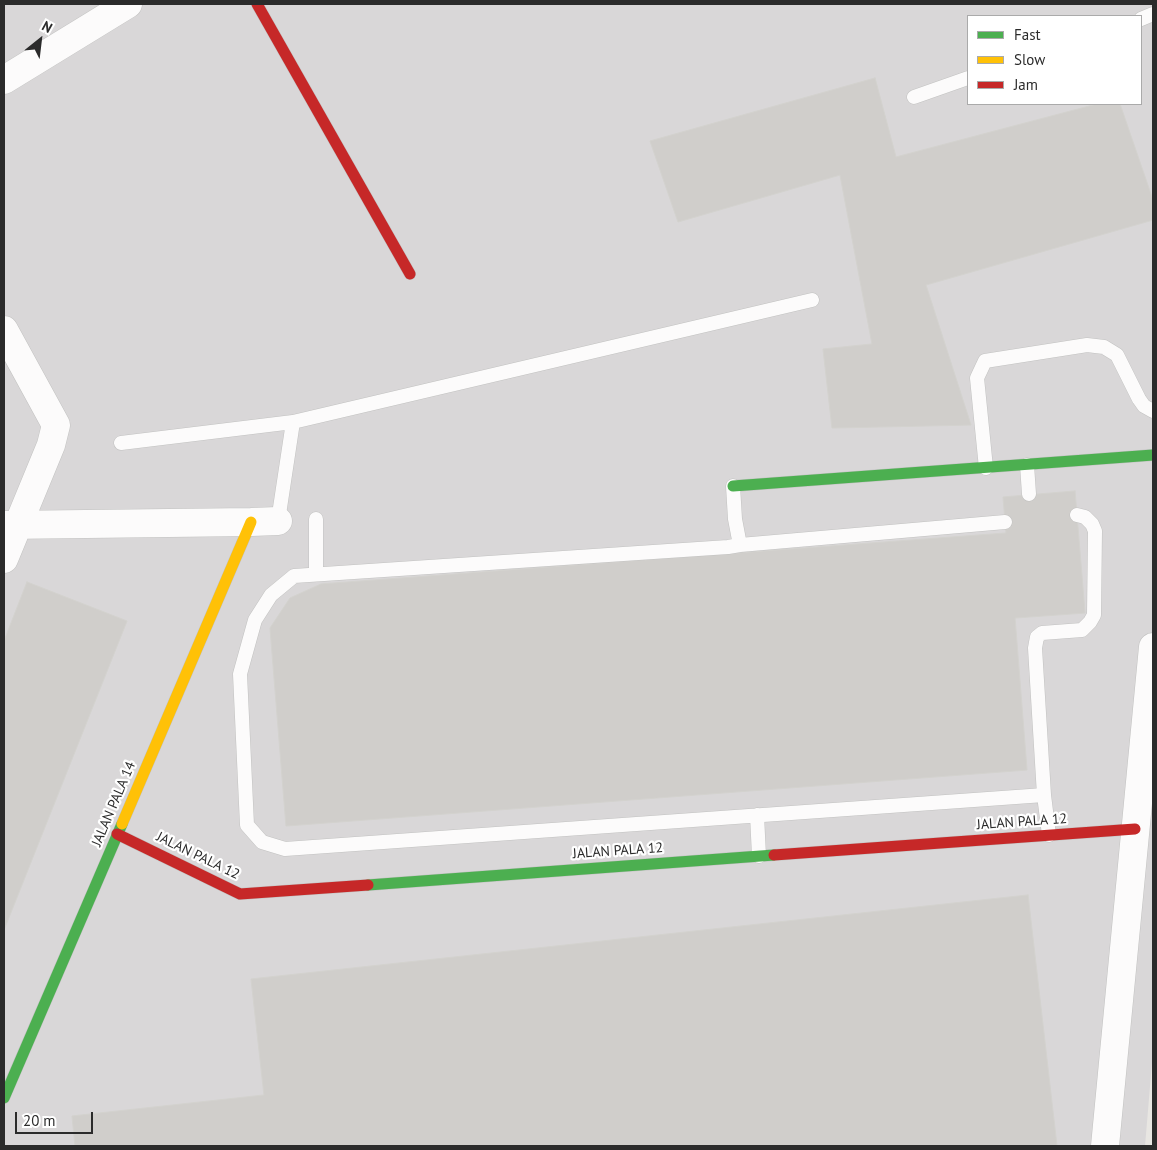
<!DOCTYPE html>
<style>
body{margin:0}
#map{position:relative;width:1157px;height:1150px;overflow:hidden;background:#e8e6e2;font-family:"PT Sans",sans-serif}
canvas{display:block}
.frame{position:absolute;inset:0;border:5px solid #2b2b2b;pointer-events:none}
.legend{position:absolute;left:967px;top:15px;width:175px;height:90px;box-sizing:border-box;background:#fff;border:1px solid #aaa;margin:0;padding:6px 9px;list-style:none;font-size:15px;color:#2b2b2b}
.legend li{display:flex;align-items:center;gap:10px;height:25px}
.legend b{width:25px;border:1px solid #aaa}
.north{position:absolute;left:15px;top:15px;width:50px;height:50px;-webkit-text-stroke:4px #fff;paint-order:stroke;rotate:29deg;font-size:14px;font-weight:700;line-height:20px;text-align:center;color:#2b2b2b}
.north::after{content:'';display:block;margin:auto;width:18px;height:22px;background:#2b2b2b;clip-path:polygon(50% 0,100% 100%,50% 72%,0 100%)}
.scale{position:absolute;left:15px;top:1112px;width:78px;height:22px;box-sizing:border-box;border:2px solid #2b2b2b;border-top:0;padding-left:6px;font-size:15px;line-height:18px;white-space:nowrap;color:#2b2b2b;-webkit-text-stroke:4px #fff;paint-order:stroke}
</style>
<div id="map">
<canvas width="1157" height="1150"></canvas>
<div class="frame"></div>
<ul class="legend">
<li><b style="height:6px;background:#4caf50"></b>Fast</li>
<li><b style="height:6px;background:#ffc107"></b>Slow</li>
<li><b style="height:6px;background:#c62828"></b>Jam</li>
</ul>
<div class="north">N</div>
<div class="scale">20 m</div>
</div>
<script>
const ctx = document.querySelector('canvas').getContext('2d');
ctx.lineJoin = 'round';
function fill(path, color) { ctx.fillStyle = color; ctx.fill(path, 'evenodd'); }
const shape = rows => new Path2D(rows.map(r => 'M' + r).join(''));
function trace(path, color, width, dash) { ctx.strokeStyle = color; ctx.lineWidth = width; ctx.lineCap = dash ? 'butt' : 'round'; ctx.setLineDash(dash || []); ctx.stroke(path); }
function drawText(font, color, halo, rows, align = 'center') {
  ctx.font = font + ' "PT Sans",sans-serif'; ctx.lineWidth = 4.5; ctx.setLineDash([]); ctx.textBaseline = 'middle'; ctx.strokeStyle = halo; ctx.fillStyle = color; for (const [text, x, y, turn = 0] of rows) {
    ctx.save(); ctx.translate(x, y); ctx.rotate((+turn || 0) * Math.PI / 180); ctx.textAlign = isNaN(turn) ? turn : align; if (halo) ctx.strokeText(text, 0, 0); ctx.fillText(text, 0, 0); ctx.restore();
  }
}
const industrial = shape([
 [4,4,1153,4,1153,1051,1145,1146,4,1146],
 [968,16,1141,16,1141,104,968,104]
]);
const building = shape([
 [875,78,896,157,1097,104,1120,104,1153,200,1153,220,926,285,971,425,832,428,823,349,872,344,840,175,678,222,650,141,875,78],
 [1075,491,1085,613,1015,618,1027,770,286,826,270,628,290,598,321,584,1006,533,1003,497,1075,491],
 [27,582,127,621,4,930,4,641,27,582],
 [1028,895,1057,1146,75,1146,72,1116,264,1095,251,979,1028,895]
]);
const lane = shape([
 [1141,19,1153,14],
 [914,97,968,78],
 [121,443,293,422],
 [1027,465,1029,494],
 [986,468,977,378,985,361,1087,345,1104,347,1117,355,1139,399,1144,406,1153,411],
 [733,486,735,519,740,545,728,547,294,576,271,595,255,620,240,674,247,825,262,842,285,849,1044,795,1035,648,1037,637,1042,633,1082,630,1090,622,1094,615,1095,531,1092,524,1085,517,1077,515],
 [278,521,293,422,812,300],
 [740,545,1005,522],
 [316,573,316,519],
 [1044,795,1049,835],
 [757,815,759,856]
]);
const street = shape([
 [4,80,128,4],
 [4,330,56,425,51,445,4,559],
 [4,525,251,522,278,521],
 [1105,1146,1153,647]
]);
const fast = shape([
 [733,486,1153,455],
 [368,885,774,855],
 [4,1098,122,824]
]);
const slow = shape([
 [122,824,251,522]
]);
const jam = shape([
 [257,4,410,274],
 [117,834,240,894,368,885],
 [774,855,1135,829]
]);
const streetNames = [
 ["JALAN PALA 14",114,804,-67],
 ["JALAN PALA 12",1022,822,-4],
 ["JALAN PALA 12",618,851,-4],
 ["JALAN PALA 12",198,856,26]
];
fill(industrial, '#d9d7d8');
fill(building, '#d0cecb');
trace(building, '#d3d2ce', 1);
trace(lane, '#c2c2c1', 15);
trace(street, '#c2c2c1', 29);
trace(fast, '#c2c2c1', 12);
trace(slow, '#c2c2c1', 12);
trace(jam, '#c2c2c1', 12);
trace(lane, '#fcfbfb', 14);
trace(street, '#fcfbfb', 28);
trace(fast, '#4caf50', 11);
trace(slow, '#ffc107', 11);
trace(jam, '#c62828', 11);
drawText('14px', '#2b2b2b', '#fff', streetNames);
</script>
